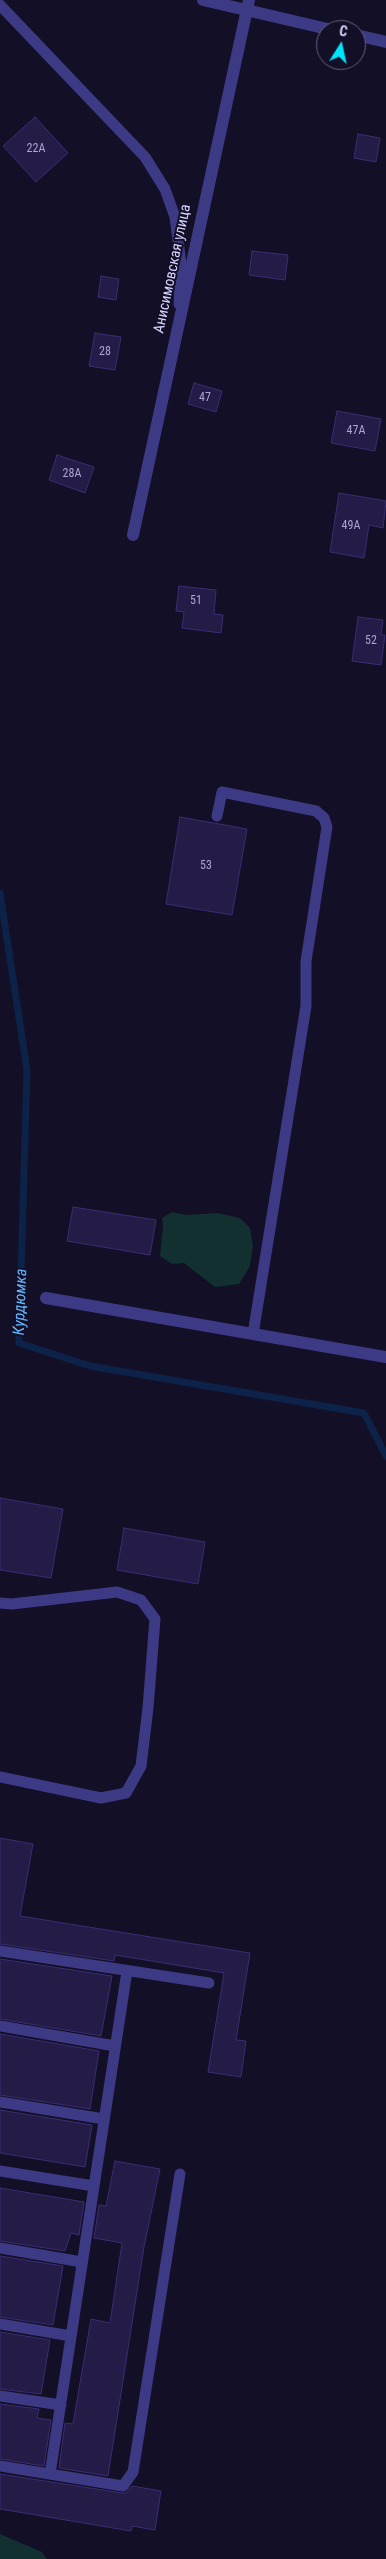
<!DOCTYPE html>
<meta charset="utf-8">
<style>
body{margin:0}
#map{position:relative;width:386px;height:2559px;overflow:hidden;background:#130f26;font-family:"Roboto Condensed",sans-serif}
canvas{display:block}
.north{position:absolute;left:316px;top:20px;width:50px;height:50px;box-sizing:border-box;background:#130f26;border:1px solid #625e7d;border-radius:50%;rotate:10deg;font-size:14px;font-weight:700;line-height:20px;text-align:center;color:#d9d4ff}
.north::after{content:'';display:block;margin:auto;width:18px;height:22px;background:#00e5ff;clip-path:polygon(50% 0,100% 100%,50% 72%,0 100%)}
</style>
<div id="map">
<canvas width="386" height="2559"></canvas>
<div class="north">С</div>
</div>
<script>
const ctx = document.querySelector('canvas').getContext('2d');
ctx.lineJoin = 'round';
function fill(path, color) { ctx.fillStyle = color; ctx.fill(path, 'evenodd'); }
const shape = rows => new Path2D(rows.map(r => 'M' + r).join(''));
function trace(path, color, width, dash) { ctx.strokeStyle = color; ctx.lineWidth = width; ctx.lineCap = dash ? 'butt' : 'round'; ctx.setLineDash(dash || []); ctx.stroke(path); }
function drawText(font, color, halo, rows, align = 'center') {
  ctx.font = font + ' "Roboto Condensed",sans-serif'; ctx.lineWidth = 4; ctx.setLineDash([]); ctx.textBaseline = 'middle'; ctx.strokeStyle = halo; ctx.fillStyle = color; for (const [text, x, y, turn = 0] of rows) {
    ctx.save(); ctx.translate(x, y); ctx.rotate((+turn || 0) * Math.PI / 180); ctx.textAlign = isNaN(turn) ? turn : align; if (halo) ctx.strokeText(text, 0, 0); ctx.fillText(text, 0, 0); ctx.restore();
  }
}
const green = shape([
 [172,1212,186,1215,218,1213,240,1218,250,1228,253,1246,250,1266,239,1284,215,1287,184,1263,172,1264,160,1256,163,1227,162,1218],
 [0,2534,42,2552,47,2559,0,2559]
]);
const stream = shape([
 [0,893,27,1070,19,1343,90,1366,364,1413,386,1456]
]);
const building = shape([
 [35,117,68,153,36,182,3,146,35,117],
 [358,134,380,138,376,162,354,158,358,134],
 [252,251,288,255,285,280,249,275,252,251],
 [101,276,119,279,116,300,98,297,101,276],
 [95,333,121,337,115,370,89,366,95,333],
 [194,383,222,391,216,412,188,404,194,383],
 [337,411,381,419,375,451,331,443,337,411],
 [57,455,94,467,85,493,49,480,57,455],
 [339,493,386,501,383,528,369,525,364,558,330,552,339,493],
 [179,586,216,590,214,614,223,615,221,633,182,628,184,612,176,611,179,586],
 [358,617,383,620,381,635,385,635,381,665,352,661,358,617],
 [180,817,247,829,232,915,166,904,180,817],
 [73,1207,156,1220,150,1255,67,1241,73,1207],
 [0,1498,63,1509,51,1578,0,1570,0,1498],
 [124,1528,205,1542,198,1584,117,1570,124,1528],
 [0,1838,33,1844,20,1916,250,1953,236,2040,246,2041,241,2077,208,2072,224,1973,115,1955,114,1961,0,1944,0,1838],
 [0,1959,112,1976,101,2036,0,2019,0,1959],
 [0,2034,99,2051,90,2109,0,2095,0,2034],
 [0,2110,92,2125,85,2167,0,2153,0,2110],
 [115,2161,160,2169,144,2247,108,2476,59,2468,65,2423,73,2424,91,2319,110,2323,122,2243,94,2238,99,2205,106,2206,115,2161],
 [0,2188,84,2202,79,2235,71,2233,65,2251,0,2241,0,2188],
 [0,2256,63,2266,53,2325,0,2317,0,2256],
 [0,2332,50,2340,41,2394,0,2389,0,2332],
 [0,2404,39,2409,37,2418,51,2420,44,2466,0,2459,0,2404],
 [0,2474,122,2493,126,2493,132,2486,161,2491,155,2530,132,2526,131,2531,0,2509,0,2474]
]);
const service = shape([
 [0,5,145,157,165,189,175,217,181,264,179,304],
 [217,816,222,792,316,811,324,818,327,827,306,961,306,1006,253,1334],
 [0,1603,12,1604,117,1592,141,1600,155,1619,148,1708,141,1766,126,1793,101,1798,0,1777],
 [0,1951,209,1983],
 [0,2026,115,2046],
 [0,2102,104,2119],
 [0,2171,94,2186],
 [0,2248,82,2262],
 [0,2324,71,2336],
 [0,2396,61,2405],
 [0,2466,123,2486,133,2472,180,2174],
 [50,2474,127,1971]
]);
const minor = shape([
 [203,0,332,30],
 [356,35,386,42],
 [133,535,249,0],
 [46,1298,386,1357]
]);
const numberNames = [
 ["22А",36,149],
 ["28",105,352],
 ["47",205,398],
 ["47А",356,431],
 ["28А",72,474],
 ["49А",351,526],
 ["51",196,601],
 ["52",371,641],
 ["53",206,866]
];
const streetNames = [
 ["Анисимовская улица",173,269,-78]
];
const waterNames = [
 ["Курдюмка",21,1302,-88]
];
fill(green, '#12302f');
trace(stream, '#0c2248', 7);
fill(building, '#241b47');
trace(building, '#3b2d73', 1);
trace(service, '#3d3a85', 11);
trace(minor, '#3d3a85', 12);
drawText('12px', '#aca6d1', null, numberNames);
drawText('15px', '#d9d4ff', '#130f26', streetNames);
drawText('italic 16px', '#62b6ff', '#130f26', waterNames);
</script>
